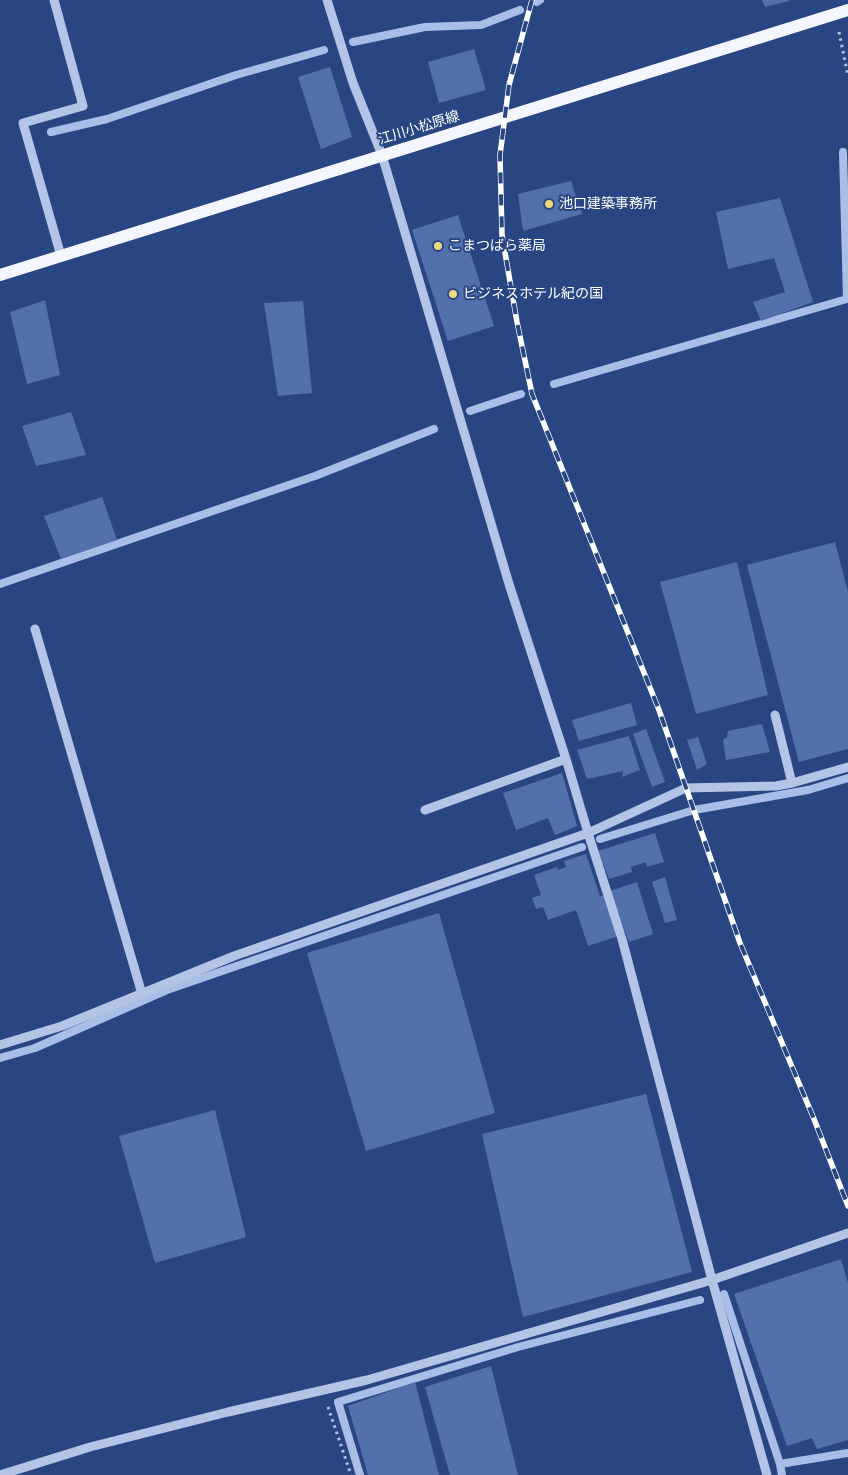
<!DOCTYPE html>
<meta charset="utf-8">
<style>
body{margin:0}
canvas{display:block;background:#294683}
</style>
<canvas width="848" height="1475"></canvas>
<script>
const ctx = document.querySelector('canvas').getContext('2d');
ctx.lineJoin = 'round';
const shape = rows => new Path2D(rows.map(r => 'M' + r).join(''));
function trace(path, color, width, dash) { ctx.strokeStyle = color; ctx.lineWidth = width; ctx.lineCap = dash ? 'butt' : 'round'; ctx.setLineDash(dash || []); ctx.stroke(path); }
function fill(path, color) { ctx.fillStyle = color; ctx.fill(path, 'evenodd'); }
function drawText(font, color, halo, rows, align = 'center') {
  ctx.font = font + ' Cabin,"Noto Sans JP",sans-serif'; ctx.lineWidth = 4; ctx.setLineDash([]); ctx.textBaseline = 'middle'; ctx.strokeStyle = halo; ctx.fillStyle = color; for (const [text, x, y, turn = 0] of rows) {
    ctx.save(); ctx.translate(x, y); ctx.rotate((+turn || 0) * Math.PI / 180); ctx.textAlign = isNaN(turn) ? turn : align; if (halo) ctx.strokeText(text, 0, 0); ctx.fillText(text, 0, 0); ctx.restore();
  }
}
const stream = shape([
 [537,2,540,0],
 [353,42,425,27,481,25,520,10],
 [51,132,107,119,236,75,324,50],
 [554,384,847,299,843,152],
 [470,411,521,394],
 [0,584,315,476,434,429],
 [600,839,694,810,808,790,848,778],
 [0,1058,35,1048,167,990,582,847],
 [724,1294,780,1464,848,1453],
 [780,1464,782,1475],
 [360,1475,338,1402,518,1347,700,1300]
]);
const building = shape([
 [762,0,789,0,789,1,765,7],
 [474,49,486,90,439,103,428,62],
 [330,67,352,137,321,149,298,77],
 [571,181,582,214,523,231,518,194],
 [780,198,813,302,761,321,753,302,785,292,774,258,728,269,716,212],
 [458,215,494,326,448,341,412,230],
 [45,300,60,375,27,384,10,312],
 [303,301,312,393,278,396,264,303],
 [71,412,86,455,36,466,22,426],
 [102,497,117,540,61,559,44,516],
 [835,542,848,592,848,749,799,762,747,565],
 [737,562,768,695,696,714,660,582],
 [631,703,637,725,579,741,572,720],
 [762,724,770,752,726,760,723,740,727,737,728,731],
 [646,729,665,782,652,787,633,734],
 [629,736,640,770,622,777,623,771,587,779,577,750],
 [698,737,707,764,697,770,687,740],
 [562,773,577,826,555,835,548,818,516,830,503,793],
 [655,833,664,862,647,867,646,862,631,867,632,872,609,879,598,851],
 [586,854,600,896,606,895,619,936,588,946,576,910,548,920,543,907,536,909,532,898,541,895,534,875,557,867,558,870,566,867,564,861],
 [665,877,677,920,665,923,652,882],
 [637,882,653,934,629,942,610,891],
 [439,913,495,1113,366,1151,307,953],
 [646,1094,692,1272,523,1317,482,1134],
 [215,1110,246,1237,155,1263,119,1136],
 [841,1259,848,1283,848,1440,817,1449,812,1438,787,1446,734,1294],
 [491,1366,518,1475,450,1475,425,1387],
 [415,1382,439,1475,368,1475,348,1406]
]);
const path = shape([
 [839,32,848,76],
 [328,1407,351,1475]
]);
const minor = shape([
 [54,0,83,106,23,123,61,256],
 [327,0,353,83,382,155,509,584,566,759,588,833,622,939,712,1280,767,1475],
 [35,629,142,994],
 [775,715,792,783],
 [425,810,566,759],
 [0,1045,62,1026,234,956,588,833,686,788,776,786,792,783,848,767],
 [0,1475,90,1447,228,1412,367,1380,712,1280,848,1233]
]);
const major = shape([
 [0,275,848,10]
]);
const rail = shape([
 [532,0,509,85,500,155,502,235,517,322,532,394,659,710,740,943,814,1119,848,1206]
]);
const markers = [
 [549,204,5,"#edd97a"],
 [438,246,5,"#edd97a"],
 [453,294,5,"#edd97a"]
];
const streetNames = [
 ["江川小松原線",419,128,-17]
];
const poiNames = [
 ["池口建築事務所",559,204],
 ["こまつばら薬局",448,246],
 ["ビジネスホテル紀の国",463,294]
];
trace(stream, '#a8bee7', 8);
fill(building, '#5270ab');
trace(path, '#b3c4e6', 3, [2.5, 4]);
trace(minor, '#b3c4e6', 9);
trace(major, '#f4f6fd', 12);
trace(rail, '#fff', 5.5);
trace(rail, '#294683', 4, [11]);
for (const [x, y, r, color] of markers) { const dot = new Path2D(); dot.arc(x, y, r, 0, 2 * Math.PI); ctx.fillStyle = color; ctx.fill(dot); trace(dot, '#294683', 2); }
drawText('14px', '#fff', '#294683', streetNames);
drawText('14px', '#fff', '#294683', poiNames, 'left');
</script>
